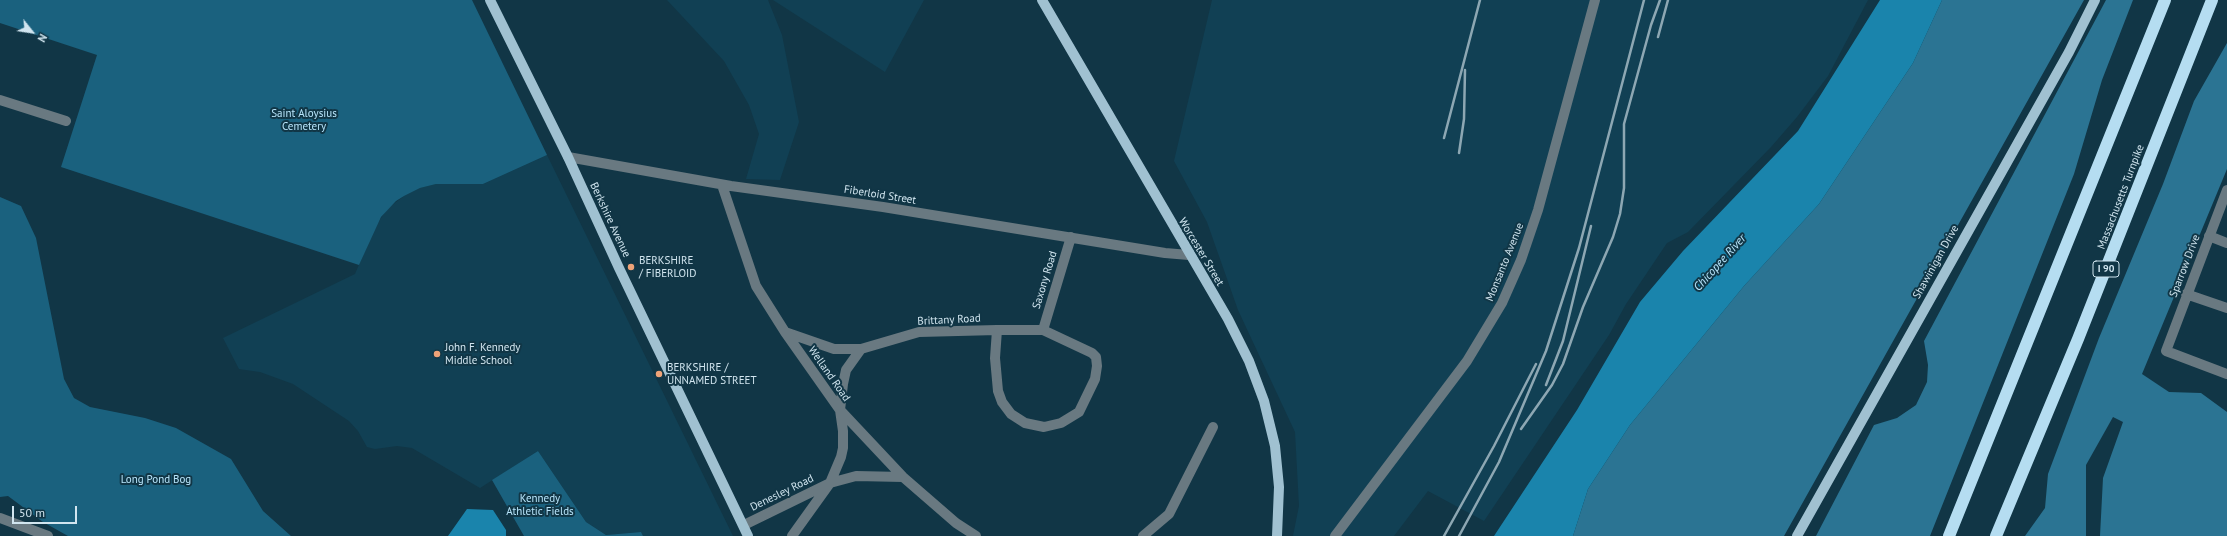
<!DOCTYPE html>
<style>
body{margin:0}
#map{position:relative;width:2227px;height:536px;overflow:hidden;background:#113646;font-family:"PT Sans",sans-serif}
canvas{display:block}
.north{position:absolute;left:12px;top:12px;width:40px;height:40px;-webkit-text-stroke:3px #113646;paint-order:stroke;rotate:120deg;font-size:11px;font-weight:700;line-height:16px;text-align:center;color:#d1e5ef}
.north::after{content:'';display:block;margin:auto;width:14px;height:18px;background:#d1e5ef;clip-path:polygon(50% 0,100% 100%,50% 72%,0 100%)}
.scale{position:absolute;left:12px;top:506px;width:65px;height:18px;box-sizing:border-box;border:2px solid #d1e5ef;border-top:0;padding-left:5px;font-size:12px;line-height:14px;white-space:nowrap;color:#d1e5ef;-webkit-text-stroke:3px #113646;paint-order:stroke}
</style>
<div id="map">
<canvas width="2227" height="536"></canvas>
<div class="north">N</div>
<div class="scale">50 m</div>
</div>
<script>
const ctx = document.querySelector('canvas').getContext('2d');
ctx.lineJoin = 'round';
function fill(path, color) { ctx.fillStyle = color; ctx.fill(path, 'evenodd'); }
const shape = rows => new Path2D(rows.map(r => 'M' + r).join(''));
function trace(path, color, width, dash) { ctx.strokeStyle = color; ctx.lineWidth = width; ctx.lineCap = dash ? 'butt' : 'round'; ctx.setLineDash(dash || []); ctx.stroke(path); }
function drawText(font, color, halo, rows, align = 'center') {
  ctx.font = font + ' "PT Sans",sans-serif'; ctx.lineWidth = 4; ctx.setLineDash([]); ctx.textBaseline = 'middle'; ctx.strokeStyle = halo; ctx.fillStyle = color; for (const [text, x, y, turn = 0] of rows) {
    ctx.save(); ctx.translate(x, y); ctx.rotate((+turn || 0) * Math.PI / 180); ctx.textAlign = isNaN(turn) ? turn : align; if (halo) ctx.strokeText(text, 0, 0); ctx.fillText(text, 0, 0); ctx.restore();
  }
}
const built = shape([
 [667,0,768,0,782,35,799,122,780,180,746,179,759,134,749,105,724,61],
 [773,0,924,0,885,72],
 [1212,0,1868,0,1828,76,1797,117,1771,147,1688,232,1667,243,1626,304,1609,335,1484,521,1428,491,1394,536,1293,536,1299,506,1295,432,1238,310,1207,222,1174,161],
 [547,155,733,536,643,536,641,532,606,535,586,522,538,451,480,488,412,448,397,446,375,449,367,447,358,431,349,421,293,384,260,372,239,369,223,338,355,274,376,225,388,208,404,196,420,188,436,184,483,184]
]);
const green = shape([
 [0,0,472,0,547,155,483,184,436,184,420,188,404,196,396,201,381,217,359,265,61,167,97,55,0,23],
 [0,197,21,206,36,238,64,379,74,398,90,407,145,418,176,428,231,459,263,511,291,536,68,536,43,522,8,496,0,497],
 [538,451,586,522,606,535,641,532,643,536,524,536,492,480]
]);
const forest = shape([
 [1942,0,2084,0,1784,536,1573,536,1588,489,1630,425,1744,286,1819,204,1913,63],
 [2106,0,2133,0,2102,80,2074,174,1930,536,1816,536,1874,425,1897,418,1916,405,1927,382,1928,365,1924,341],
 [2227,43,2227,169,2142,374,2169,392,2201,393,2227,412,2227,536,2100,536,2103,478,2123,422,2113,417,2086,465,2086,536,2025,536,2045,508,2048,474,2099,338,2163,184,2194,101]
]);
const water = shape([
 [1880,0,1942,0,1913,63,1819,204,1744,286,1630,425,1588,489,1573,536,1494,536,1577,410,1640,302,1683,251,1798,131],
 [467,509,493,510,506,530,506,536,448,536]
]);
const minor = shape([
 [0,100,66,121],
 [568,157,731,186,883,207,1165,253,1189,255],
 [722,185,756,286,785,332,840,410,903,477,956,523,976,536],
 [2227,190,2166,351,2227,374],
 [2209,236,2227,243],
 [2186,294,2227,308],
 [1043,330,1071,237],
 [785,332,834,349,861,349,919,332,997,330,1043,330,1092,353,1096,357,1097,366,1095,379,1079,412,1061,423,1044,427,1025,423,1011,414,1002,402,998,391,995,358,997,330],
 [0,518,48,536],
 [744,525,830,483,841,457,843,448,843,431,840,410,843,384,846,370,861,349],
 [792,536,830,483,856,476,903,477],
 [1143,536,1169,514,1213,427],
 [1335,536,1467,361,1502,303,1521,260,1538,210,1595,0]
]);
const major = shape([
 [490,0,568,157,619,268,748,536],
 [1042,0,1228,319,1249,361,1264,401,1275,446,1279,487,1277,536],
 [1797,536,2069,52,2095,0]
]);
const highway = shape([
 [1949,536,2165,0],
 [1996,536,2078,339,2212,0]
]);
const rail = shape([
 [1658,37,1668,0],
 [1444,138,1480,0],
 [1459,153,1464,119,1465,70],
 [1546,385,1563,341,1591,226],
 [1521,429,1552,385,1563,364,1583,307,1613,237,1620,214,1624,188,1624,124,1651,25,1660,0],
 [1444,536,1494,446,1536,364],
 [1459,536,1499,462,1546,351,1579,248,1644,0]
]);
const markers = [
 [631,267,4,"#efa378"],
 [437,354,4,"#efa378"],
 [659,374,4,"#efa378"]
];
const shields = [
 [2106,269,26]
];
const shieldNames = [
 ["I 90",2106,269]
];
const parkNames = [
 ["Saint Aloysius",304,114],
 ["Cemetery",304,127],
 ["Long Pond Bog",156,480],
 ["Kennedy",540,499],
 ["Athletic Fields",540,512]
];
const streetNames = [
 ["Fiberloid Street",880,195,9],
 ["Massachusetts Turnpike",2121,197,-69],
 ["Berkshire Avenue",610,220,65],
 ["Worcester Street",1201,252,59],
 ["Monsanto Avenue",1505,262,-68],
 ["Shawinigan Drive",1936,262,-61],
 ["Sparrow Drive",2185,266,-69],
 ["Saxony Road",1045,280,-73],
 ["Brittany Road",949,320,-3],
 ["Welland Road",829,374,55],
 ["Denesley Road",782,493,-26]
];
const poiNames = [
 ["BERKSHIRE",639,261],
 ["/ FIBERLOID",639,274],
 ["John F. Kennedy",445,348],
 ["Middle School",445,361],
 ["BERKSHIRE /",667,368],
 ["UNNAMED STREET",667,381]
];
const waterNames = [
 ["Chicopee River",1720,263,-48]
];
fill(built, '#114054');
fill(green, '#1a617e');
fill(forest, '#2b7493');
fill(water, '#1a84ac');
trace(minor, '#697981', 10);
trace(major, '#a0c1d1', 10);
trace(highway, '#b5ddf1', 12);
trace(rail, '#8da7b3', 2.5);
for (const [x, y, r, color] of markers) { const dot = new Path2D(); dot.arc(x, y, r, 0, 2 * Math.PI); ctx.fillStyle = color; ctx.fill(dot); trace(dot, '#113646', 1.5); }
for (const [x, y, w] of shields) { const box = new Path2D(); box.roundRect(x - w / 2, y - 8, w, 16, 3); ctx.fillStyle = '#113646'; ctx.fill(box); trace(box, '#d1e5ef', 1); }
drawText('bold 10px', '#d1e5ef', null, shieldNames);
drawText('11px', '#b8e5fb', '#113646', parkNames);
drawText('11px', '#d1e5ef', '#113646', streetNames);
drawText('11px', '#d1e5ef', '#113646', poiNames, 'left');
drawText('italic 12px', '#bae7fd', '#113646', waterNames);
</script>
